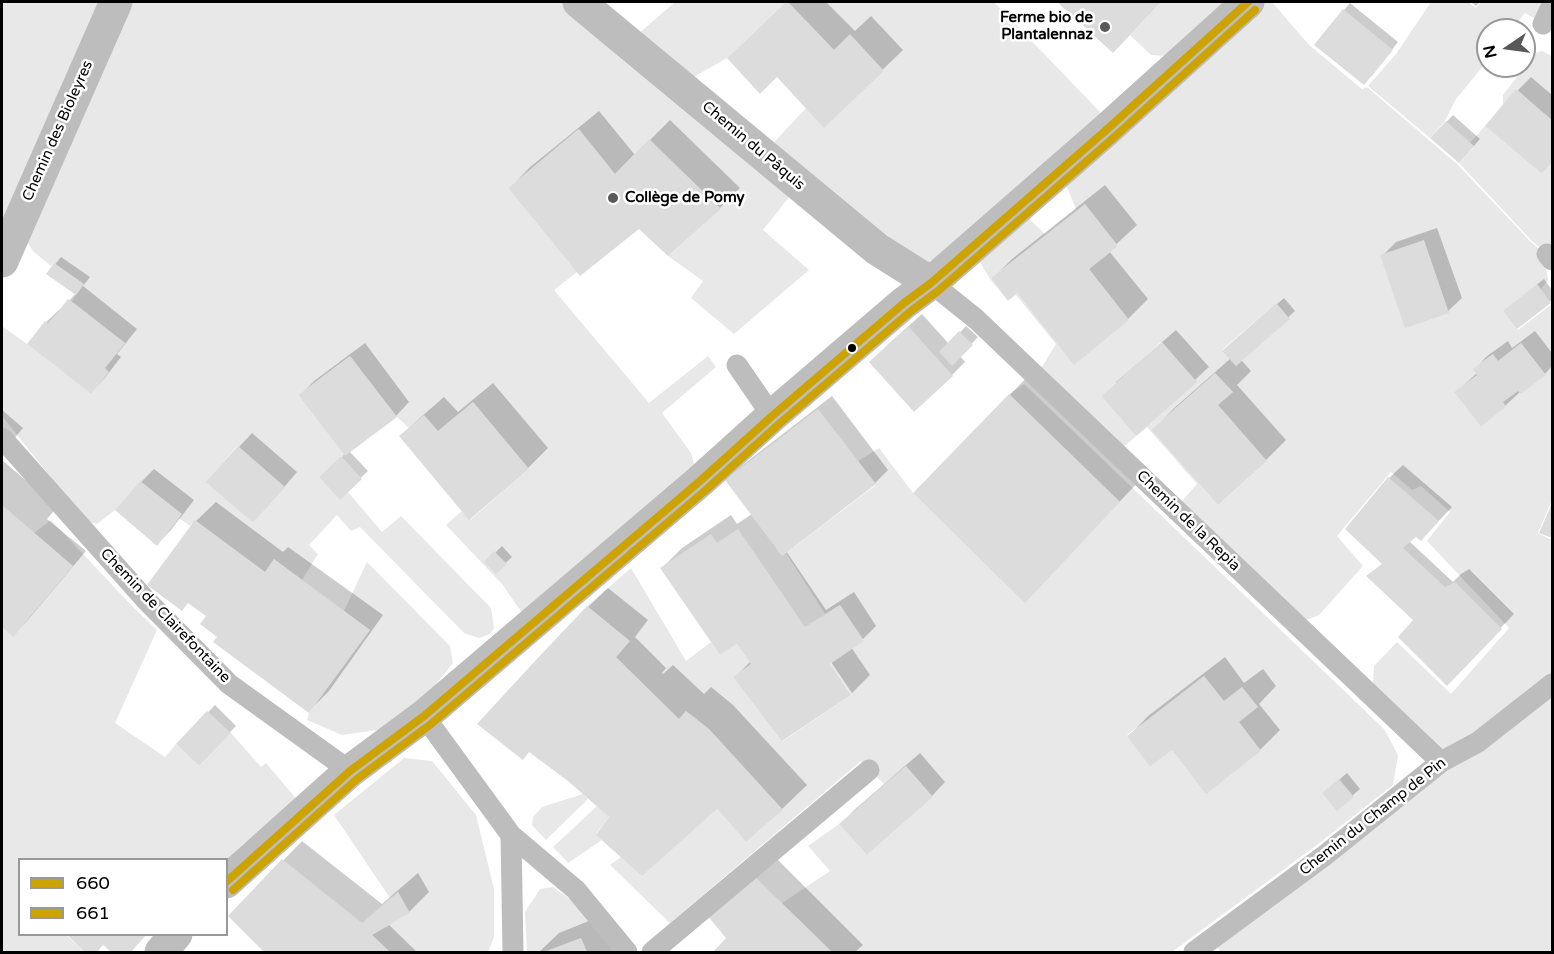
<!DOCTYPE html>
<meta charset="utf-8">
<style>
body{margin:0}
#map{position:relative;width:1554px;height:954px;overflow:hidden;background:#fff;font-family:"Varela Round",sans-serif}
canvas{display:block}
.frame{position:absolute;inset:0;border:3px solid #000;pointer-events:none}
.legend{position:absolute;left:18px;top:858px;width:210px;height:78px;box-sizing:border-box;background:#fff;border:2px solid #999;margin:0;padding:8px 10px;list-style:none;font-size:18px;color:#000}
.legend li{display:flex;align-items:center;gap:12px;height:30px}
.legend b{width:30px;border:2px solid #999}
.north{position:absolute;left:1476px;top:18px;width:60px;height:60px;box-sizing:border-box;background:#fff;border:2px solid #999;border-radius:50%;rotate:257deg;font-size:16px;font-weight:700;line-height:24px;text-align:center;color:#000}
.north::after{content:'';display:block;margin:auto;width:21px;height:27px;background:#595959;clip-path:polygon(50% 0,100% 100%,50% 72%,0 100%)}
</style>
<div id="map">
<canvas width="1554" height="954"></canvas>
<div class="frame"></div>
<ul class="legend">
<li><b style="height:8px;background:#cca300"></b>660</li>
<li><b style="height:8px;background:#cca300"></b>661</li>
</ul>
<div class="north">N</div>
</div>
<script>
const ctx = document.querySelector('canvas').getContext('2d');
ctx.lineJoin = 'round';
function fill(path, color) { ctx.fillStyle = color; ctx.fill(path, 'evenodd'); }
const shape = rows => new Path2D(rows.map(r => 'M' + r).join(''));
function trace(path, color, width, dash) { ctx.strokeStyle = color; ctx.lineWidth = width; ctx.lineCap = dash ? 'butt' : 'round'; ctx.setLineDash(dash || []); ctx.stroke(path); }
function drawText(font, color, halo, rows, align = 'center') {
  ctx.font = font + ' "Varela Round",sans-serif'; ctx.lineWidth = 5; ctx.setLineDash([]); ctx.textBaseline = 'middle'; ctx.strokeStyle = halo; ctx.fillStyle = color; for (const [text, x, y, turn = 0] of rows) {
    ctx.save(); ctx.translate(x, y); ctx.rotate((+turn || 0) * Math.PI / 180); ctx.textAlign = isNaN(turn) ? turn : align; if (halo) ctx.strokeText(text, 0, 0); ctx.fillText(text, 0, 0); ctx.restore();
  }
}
const green = shape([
 [2,2,599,2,638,34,675,2,786,2,727,58,692,78,794,191,763,230,809,270,734,334,691,298,703,281,668,256,721,209,649,139,615,174,578,129,508,188,577,272,554,290,649,403,708,356,716,367,662,413,691,453,697,475,529,623,502,584,446,525,462,511,470,520,529,469,473,402,438,431,409,428,397,417,350,356,298,395,345,456,341,456,319,477,340,499,348,492,382,532,401,516,491,608,494,628,490,634,479,638,464,633,360,527,351,531,337,515,309,545,318,554,302,580,274,559,265,572,195,521,190,526,179,518,181,514,140,481,115,510,97,524,89,522,53,480,2,416,2,326,27,344,91,394,108,372,105,368,125,343,72,301,84,284,54,263,51,266,33,251,20,231,2,246],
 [237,446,284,487,253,523,207,482],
 [788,2,994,2,1100,112,1103,126,932,277,766,151,806,108,825,127,884,71,850,35,834,50],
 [1161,2,1226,2,1166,56,1151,55,1130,35],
 [1253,2,1272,2,1309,45,1362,89,1367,87,1458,165,1530,241,1545,254,1541,259,1546,268,1548,280,1541,289,1537,284,1503,311,1518,330,1552,304,1552,500,1538,533,1552,540,1552,679,1440,757,1375,697,1373,682,1374,666,1397,642,1451,694,1509,628,1427,541,1450,512,1421,486,1412,490,1391,472,1337,536,1363,566,1319,615,1299,623,1177,507,1197,484,1147,427,1120,450,1039,372,1056,344,1016,295,1008,301,990,279,974,252,1021,211,1045,234,1076,209,1062,175],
 [1085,204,1118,246,1089,269,1129,320,1074,364,1017,293,1008,299,991,278],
 [1276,303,1289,319,1236,366,1222,350],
 [1161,342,1162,342,1136,436,1101,396],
 [1521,343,1545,375,1521,394,1518,391,1503,402,1506,407,1481,427,1454,392,1477,375,1472,369,1493,354,1498,361],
 [1215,373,1233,392,1218,405,1267,461,1218,505,1151,430],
 [1431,2,1468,2,1476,8,1481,2,1550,2,1541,22,1525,13,1512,30,1488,30,1488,60,1456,99,1445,121,1430,138,1368,86,1396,54],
 [1542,51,1552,56,1552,123,1517,89,1503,105,1503,95,1536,53],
 [1485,126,1542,174,1552,162,1552,257,1547,254,1531,240,1459,163,1474,147,1470,143],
 [1024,384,1384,729,1398,755,1393,785,1318,844,1172,952,832,952,782,903,830,871,808,846,839,824,867,855,933,797,906,766,884,784,861,761,670,923,610,865,621,857,642,875,717,809,746,842,783,810,709,729,686,711,679,719,616,658,629,641,587,606,631,568,686,661,711,642,720,655,737,644,751,664,733,677,783,741,851,695,830,664,864,640,840,605,825,614,786,553,876,485,858,461,879,448,913,493,1025,602,1120,502,1009,394],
 [1204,676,1224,701,1242,687,1257,707,1239,722,1261,751,1206,793,1172,750,1150,767,1127,735],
 [51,520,132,606,157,630,115,723,165,757,176,744,199,766,231,733,261,767,266,763,299,802,243,844,227,861,226,860,20,860,20,934,66,935,85,952,2,952,2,627,13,636,73,566,34,533],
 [367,562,450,646,453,663,432,689,385,729,342,735,307,720,309,713,370,630,344,611],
 [1552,687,1552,952,1221,952,1213,944],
 [404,758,432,761,476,815,494,889,494,937,488,952,390,952,372,935,410,913,398,892,390,898,334,815],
 [583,794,588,799,546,840,532,825,533,817,542,807],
 [597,806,609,817,596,834,602,840,568,863,553,847],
 [553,887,571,900,614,952,587,952,581,938,544,952,527,952,525,912,540,889]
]);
const shadow = shape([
 [787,2,826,2,855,31,871,16,903,50,824,126,748,39],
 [1060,2,1160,2,1113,51],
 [1471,2,1480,2,1476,6],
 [1350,3,1398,42,1371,77,1344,10],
 [1531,77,1552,95,1552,162,1542,172,1487,126,1518,90],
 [599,111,635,155,670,120,740,188,720,208,668,254,639,227,510,188,529,168],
 [1453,115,1480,139,1466,155,1432,137],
 [1105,185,1137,225,1109,251,1148,299,1128,319,1074,362,1017,291,993,278,1012,259],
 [1437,228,1462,298,1448,311,1382,256,1396,242],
 [61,257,90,277,83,286,137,329,117,354,121,357,104,379,91,392,46,322,60,309,61,310,76,293,48,273],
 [1544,279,1552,290,1552,300,1518,327,1512,304],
 [1284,298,1295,311,1241,360,1251,371,1237,385,1286,440,1266,460,1218,503,1153,430,1172,410,1231,358,1231,344],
 [922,314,949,344,966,326,978,337,960,356,965,362,952,375,884,348],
 [1176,330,1209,367,1136,434,1116,382],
 [1535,331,1552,353,1552,366,1545,374,1520,392,1505,406,1456,392,1477,373,1474,370,1487,356,1508,341,1512,348],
 [365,343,409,402,396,416,349,451,368,471,340,497,321,477,345,454,300,395,314,381],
 [1034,370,1144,476,1049,576,915,493],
 [493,383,548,448,528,468,469,518,401,436,421,417,444,397,458,412],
 [832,396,888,470,875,483,786,551,826,610,854,592,876,626,863,639,851,647,870,675,852,693,831,662,735,677,751,661,737,642,662,568,682,548,731,515,737,524,752,514,727,480,740,467],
 [2,410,23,428,2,453],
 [252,433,297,472,267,507,239,447],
 [2,460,57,507,47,519,86,551,27,621,13,635,2,625],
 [1403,465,1452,507,1435,525,1409,541,1453,582,1461,574,1469,569,1514,614,1460,670,1433,602,1383,563,1389,478],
 [154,469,194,500,171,530,157,544,141,482],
 [216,502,283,552,288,547,383,615,329,691,309,711,219,637,208,615,196,521],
 [502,546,512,557,496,572,486,562],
 [608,588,648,620,635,637,666,668,662,673,663,674,673,665,704,694,711,687,733,705,807,785,782,809,717,807,611,817,588,607],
 [1225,657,1244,683,1263,669,1276,686,1259,704,1280,730,1260,750,1206,792,1172,748,1129,736,1148,716],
 [215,705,236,726,199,764,178,744],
 [920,753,945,782,932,796,841,824,854,810],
 [1347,773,1360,789,1337,809,1331,787],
 [302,841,382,904,418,873,429,892,409,912,388,924,417,952,267,952,230,916],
 [774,856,863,945,855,952,715,952,728,938,709,915],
 [606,914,621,952,539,952,559,933]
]);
const building = shape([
 [786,2,788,2,834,50,850,34,884,71,824,128,777,77,760,94,727,58],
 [1057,2,1161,2,1113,53],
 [1343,9,1393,50,1364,85,1314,45],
 [1516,89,1552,120,1552,162,1542,174,1485,126],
 [1446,121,1474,146,1459,163,1430,138],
 [579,129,615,174,649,139,721,209,668,256,639,229,580,276,508,188],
 [1085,204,1118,246,1089,269,1129,320,1074,365,1017,293,1008,300,991,278],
 [1424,240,1449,313,1405,328,1380,255],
 [54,263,84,284,76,295,46,274],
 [1537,284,1551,303,1517,329,1503,311],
 [68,299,125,343,105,368,109,372,91,394,27,344,45,321,48,324],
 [1276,303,1290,319,1236,366,1222,351],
 [908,326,953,376,914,412,869,362],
 [959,331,973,345,952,366,939,352],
 [1162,342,1197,382,1136,436,1101,396],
 [1521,343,1546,375,1521,394,1518,391,1503,402,1506,407,1481,427,1454,392,1477,375,1472,369,1493,354,1498,361],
 [350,356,397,417,345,456,298,395],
 [1215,373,1233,392,1218,405,1267,461,1218,505,1151,430],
 [1009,394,1120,502,1025,603,913,493],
 [473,402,529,469,469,520,399,436,424,415,438,431],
 [818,409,876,484,782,556,725,480],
 [238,446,285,487,253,523,206,482],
 [341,456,362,479,340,500,319,477],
 [1388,477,1439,521,1421,541,1416,537,1403,548,1445,587,1455,582,1502,629,1447,686,1398,637,1413,620,1366,576,1382,564,1345,529],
 [140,481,182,514,157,546,115,510],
 [1552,503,1552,538,1539,533],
 [2,505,73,566,13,637,2,627],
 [195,520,265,572,274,559,370,630,309,713,213,642,217,637,200,624,206,616,188,603,182,611,147,585],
 [738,529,805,627,840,605,864,641,830,664,851,695,782,741,733,677,751,664,737,644,720,655,660,568,711,534,717,543],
 [494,551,507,564,496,574,484,562],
 [587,606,630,641,616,657,679,719,686,711,709,729,783,810,746,842,717,809,642,876,596,835,609,817,568,781,529,752,523,760,477,724,535,661],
 [1204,676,1224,701,1242,687,1258,707,1239,722,1261,751,1206,794,1172,750,1150,767,1127,736],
 [207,711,231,733,199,766,176,744],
 [906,766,933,797,867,855,839,824],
 [1339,779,1354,797,1337,811,1322,793],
 [282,859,362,923,398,892,410,913,372,935,390,952,264,952,228,916],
 [753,875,832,952,713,952,726,938,707,915],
 [66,934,147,934,131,952,111,952,103,945,97,952,85,952],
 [581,938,587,952,544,952]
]);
const service = shape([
 [1543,24,1552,5],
 [1547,254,1552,260],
 [931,283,976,319,1441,762],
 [737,365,772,416],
 [2,438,145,599,229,684,350,771],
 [424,716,511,835,513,952],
 [511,835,576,890,627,952],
 [652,952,869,770],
 [1194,952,1324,856,1441,762,1478,742,1552,684]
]);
const minor = shape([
 [579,2,877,249,931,283],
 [2,261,116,2],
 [226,882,350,771,424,716,700,481,772,416,904,303,931,283,1104,132,1248,2],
 [161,952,176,934]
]);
const bus1 = shape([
 [226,882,350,771,424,716,700,481,772,416,904,303,931,283,1104,132,1248,2]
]);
const bus2 = shape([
 [233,890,357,779,431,724,707,489,779,424,911,311,938,291,1111,140,1255,10]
]);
const markers = [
 [1105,27,6,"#595959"],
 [613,198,6,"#595959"],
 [852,348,5,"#000"]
];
const poiNames = [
 ["Ferme bio de",1093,18],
 ["Plantalennaz",1093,35],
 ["Collège de Pomy",625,198,"left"]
];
const streetNames = [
 ["Chemin des Bioleyres",58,131,-66],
 ["Chemin du Pâquis",753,146,40],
 ["Chemin de la Repia",1188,521,44],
 ["Chemin de Clairefontaine",165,616,46],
 ["Chemin du Champ de Pin",1373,817,-38]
];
fill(green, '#e8e8e8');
fill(shadow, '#0003');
fill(building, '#dcdcdc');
trace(service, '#bdbdbd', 21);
trace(minor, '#bdbdbd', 33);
trace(bus1, '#cca300', 8);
trace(bus2, '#cca300', 8);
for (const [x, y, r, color] of markers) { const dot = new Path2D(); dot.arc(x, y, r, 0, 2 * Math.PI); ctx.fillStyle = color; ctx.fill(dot); trace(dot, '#fff', 2); }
drawText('bold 15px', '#000', '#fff', poiNames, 'right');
drawText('15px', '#000', '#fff', streetNames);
</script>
